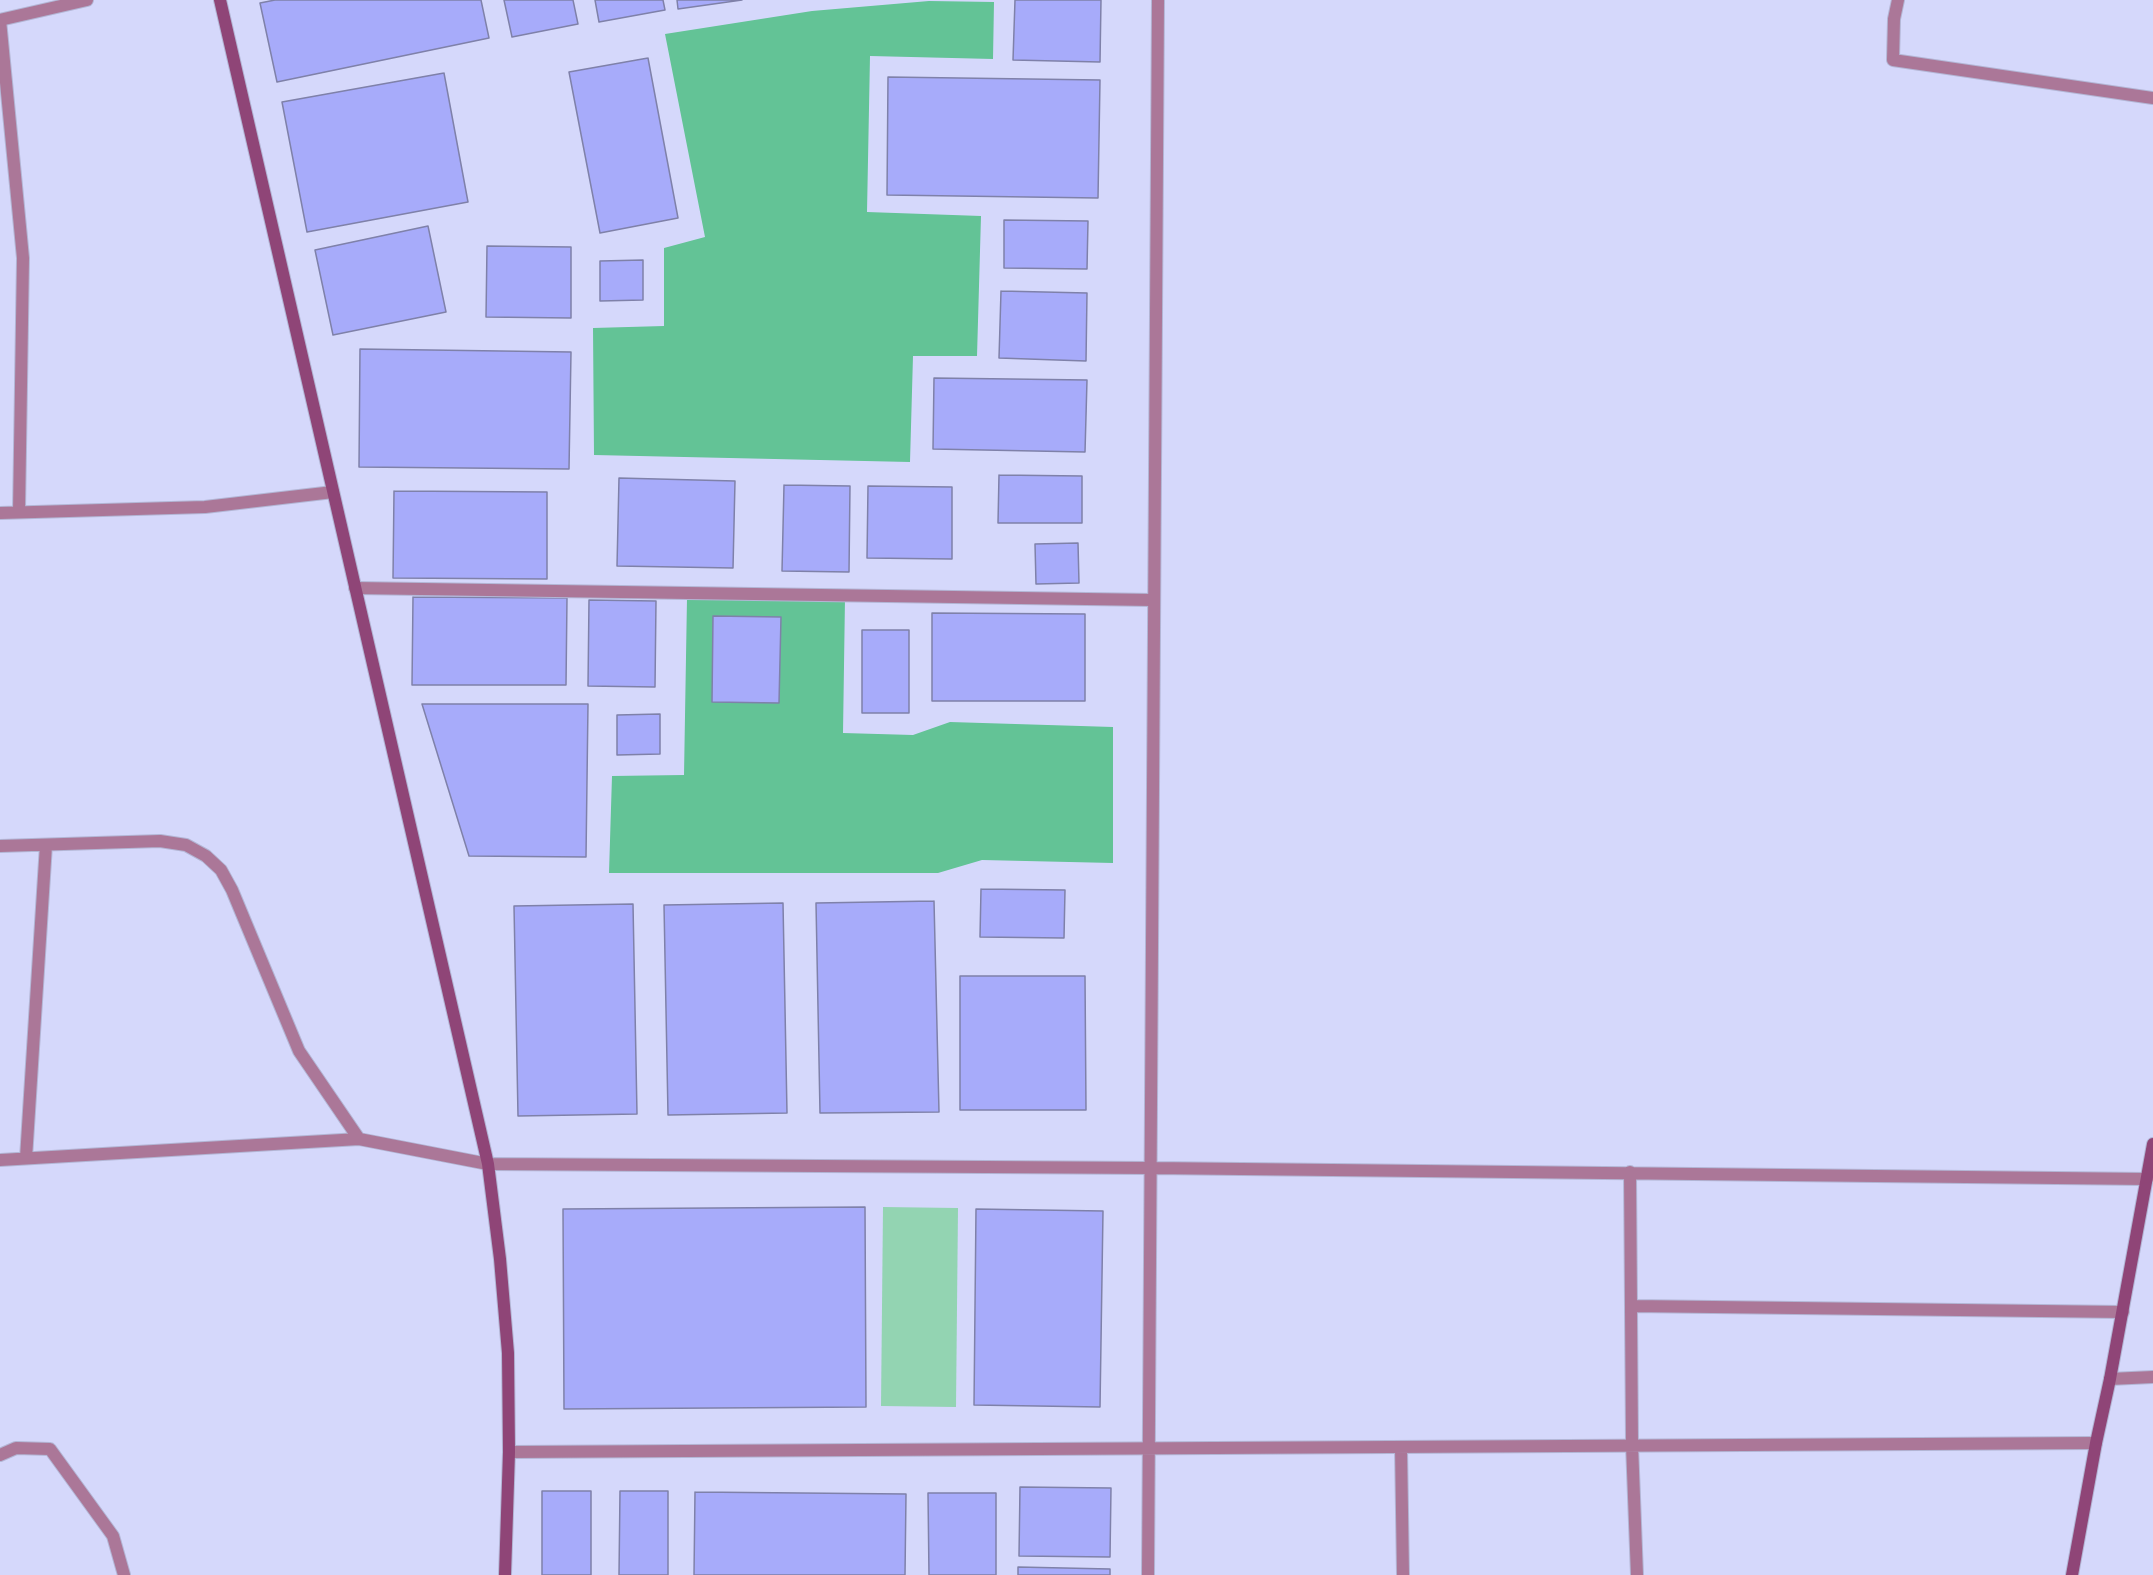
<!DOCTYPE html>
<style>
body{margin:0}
canvas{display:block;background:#d5d8fb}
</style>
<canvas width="2153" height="1575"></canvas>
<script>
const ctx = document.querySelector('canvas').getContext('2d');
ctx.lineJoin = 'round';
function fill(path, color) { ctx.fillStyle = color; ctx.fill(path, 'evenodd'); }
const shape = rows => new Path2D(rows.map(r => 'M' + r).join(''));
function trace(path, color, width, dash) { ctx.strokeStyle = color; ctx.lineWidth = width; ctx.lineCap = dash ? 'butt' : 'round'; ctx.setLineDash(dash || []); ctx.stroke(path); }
const green = shape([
 [883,1207,958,1208,956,1407,881,1406]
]);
const forest = shape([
 [929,1,994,2,993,59,870,56,867,212,981,216,977,356,913,356,910,462,594,455,593,328,664,326,664,248,705,237,665,34,812,11],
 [687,598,845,598,843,733,913,735,950,722,1113,727,1113,863,982,860,938,873,609,873,612,776,684,775]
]);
const building = shape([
 [275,0,481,0,489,38,277,82,260,3,275,0],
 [504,0,573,0,578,24,512,37,504,0],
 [595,0,663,0,665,10,599,22,595,0],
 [677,0,742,0,678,9,677,0],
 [1015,0,1101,0,1100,62,1013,60,1015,0],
 [648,58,678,218,600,233,569,72,648,58],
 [444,73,468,202,307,232,282,102,444,73],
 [888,77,1100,80,1098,198,887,195,888,77],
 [1004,220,1088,221,1087,269,1004,268,1004,220],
 [428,226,446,312,333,335,315,250,428,226],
 [487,246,571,247,571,318,486,317,487,246],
 [643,260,643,300,600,301,600,261,643,260],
 [1001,291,1087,293,1086,361,999,358,1001,291],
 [360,349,571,352,569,469,359,467,360,349],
 [934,378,1087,380,1085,452,933,449,934,378],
 [999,475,1082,476,1082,523,998,523,999,475],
 [619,478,735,481,733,568,617,566,619,478],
 [784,485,850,486,849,572,782,571,784,485],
 [868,486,952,487,952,559,867,558,868,486],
 [394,491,547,492,547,579,393,578,394,491],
 [1078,543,1079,583,1036,584,1035,544,1078,543],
 [413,597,567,598,566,685,412,685,413,597],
 [589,600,656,601,655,687,588,686,589,600],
 [932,613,1085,614,1085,701,932,701,932,613],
 [713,616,781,617,779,703,712,702,713,616],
 [862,630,909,630,909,713,862,713,862,630],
 [422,704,588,704,586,857,469,856,422,704],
 [660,714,660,754,617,755,617,715,660,714],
 [981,889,1065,890,1064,938,980,937,981,889],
 [934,901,939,1112,820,1113,816,903,934,901],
 [783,903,787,1113,668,1115,664,905,783,903],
 [633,904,637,1114,518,1116,514,906,633,904],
 [960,976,1085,976,1086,1110,960,1110,960,976],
 [865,1207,866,1407,564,1409,563,1209,865,1207],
 [976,1209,1103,1211,1100,1407,974,1405,976,1209],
 [1020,1487,1111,1488,1110,1557,1019,1556,1020,1487],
 [542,1491,591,1491,591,1575,542,1575,542,1491],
 [620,1491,668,1491,668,1575,619,1575,620,1491],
 [695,1492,906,1494,905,1575,694,1575,695,1492],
 [928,1493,996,1493,996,1575,929,1575,928,1493],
 [1018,1567,1110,1569,1110,1575,1018,1575,1018,1567]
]);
const lane = shape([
 [1898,0,1894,19,1893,60,2153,98],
 [0,20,23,258,19,512],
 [0,513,205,507,333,492],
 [355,588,1153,600]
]);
const street = shape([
 [0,20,87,0],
 [0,846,160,841,186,845,206,856,221,870,232,890,299,1051,359,1139],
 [26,1158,46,845],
 [0,1160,359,1139,488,1164,1151,1168,2147,1179],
 [1630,1172,1632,1445,1637,1575],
 [1631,1306,2123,1312],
 [2110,1379,2153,1377],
 [1401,1447,1403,1575],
 [509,1452,2096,1443],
 [0,1455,16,1448,50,1449,113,1536,124,1575],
 [1148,1575,1158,0]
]);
const secondary = shape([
 [220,0,488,1164,500,1259,508,1353,509,1452,505,1575],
 [2072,1575,2096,1443,2110,1379,2153,1144]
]);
fill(green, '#93d4b2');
fill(forest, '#63c396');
fill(building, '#a7abfa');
trace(building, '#7f81a9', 1.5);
trace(lane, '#b3b6d5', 14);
trace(street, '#b3b6d5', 14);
trace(secondary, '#b3b6d5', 14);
trace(lane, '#ab7798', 12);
trace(street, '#ab7798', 12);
trace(secondary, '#8f4577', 12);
</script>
